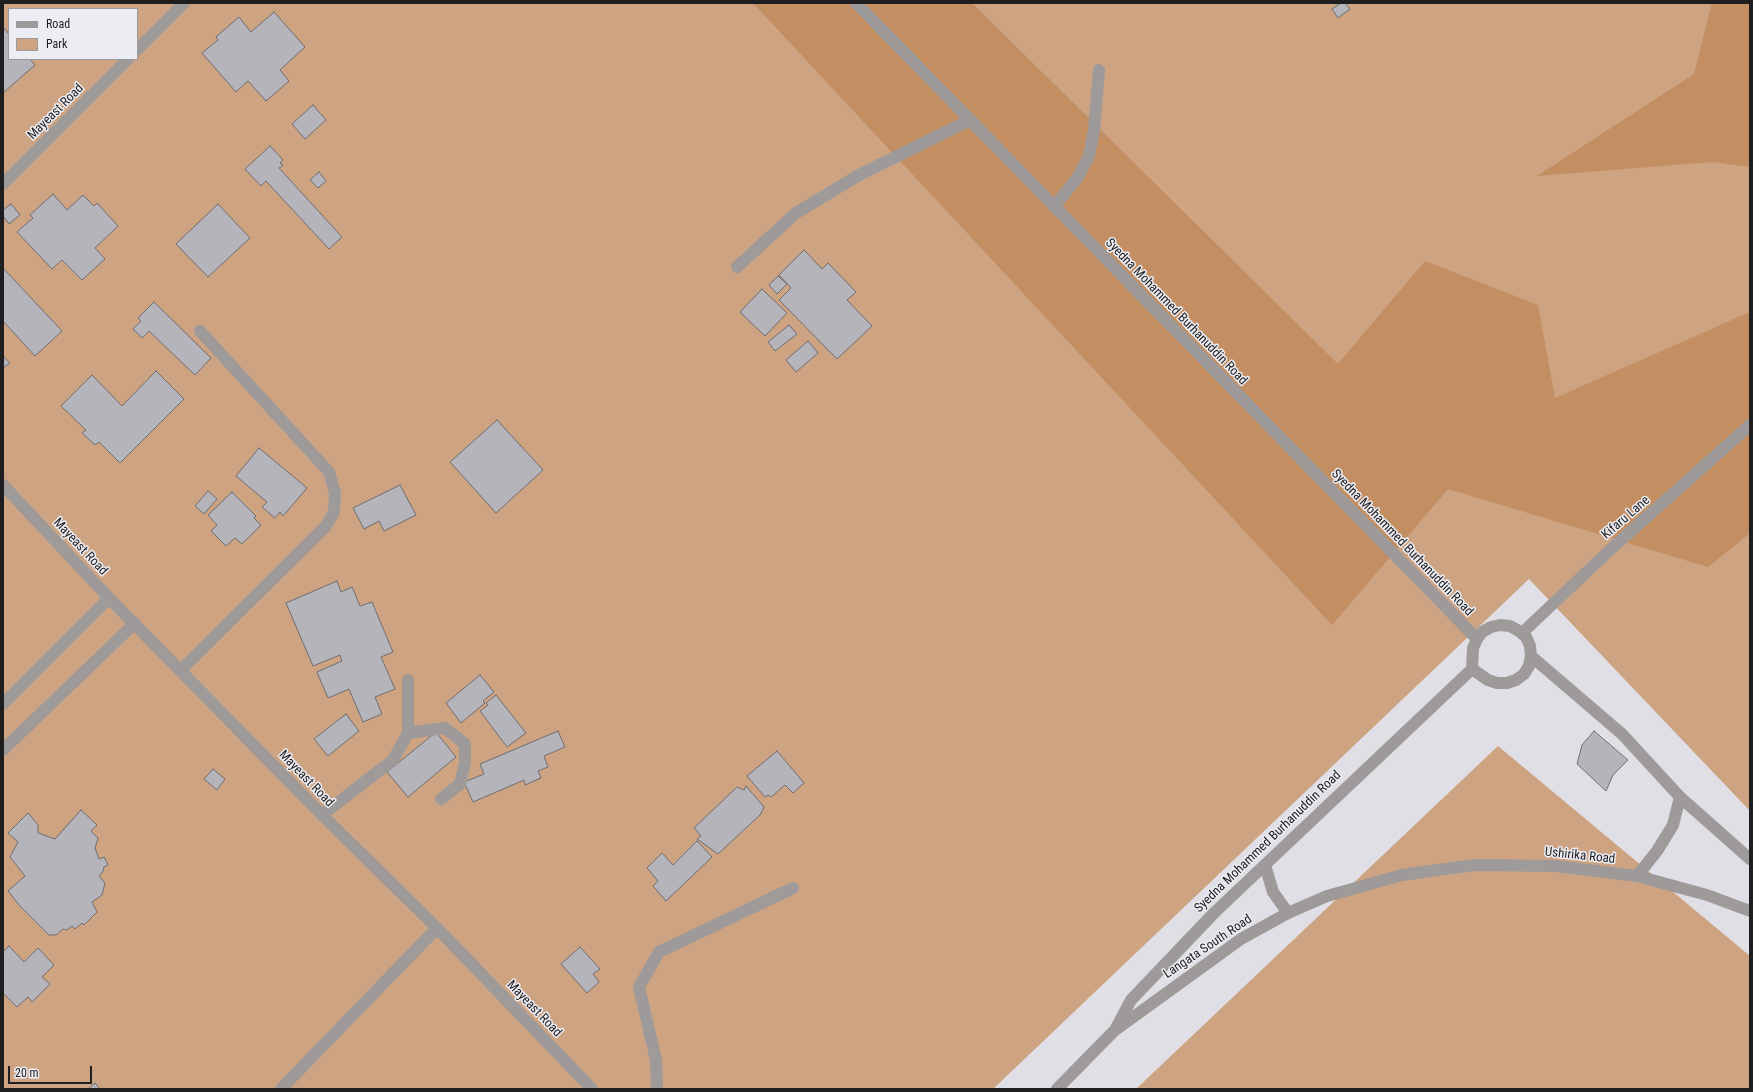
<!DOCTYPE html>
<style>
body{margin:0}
#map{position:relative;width:1753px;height:1092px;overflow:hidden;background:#dfdfe5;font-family:"Roboto Condensed",sans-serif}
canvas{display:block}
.frame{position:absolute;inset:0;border:4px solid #1e1e20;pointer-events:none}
.legend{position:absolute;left:8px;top:8px;width:130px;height:52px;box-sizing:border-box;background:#ececf3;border:1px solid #9a9a9f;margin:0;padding:5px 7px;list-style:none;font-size:12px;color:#1e1e20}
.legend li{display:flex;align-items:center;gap:8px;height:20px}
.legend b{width:20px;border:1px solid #9a9a9f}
.scale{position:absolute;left:8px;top:1066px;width:84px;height:18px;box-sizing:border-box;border:2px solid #1e1e20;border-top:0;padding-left:5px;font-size:12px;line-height:14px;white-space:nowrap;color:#1e1e20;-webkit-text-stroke:3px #ececf3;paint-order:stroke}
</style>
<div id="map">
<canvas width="1753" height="1092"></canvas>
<div class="frame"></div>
<ul class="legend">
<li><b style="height:5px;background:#9d9a99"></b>Road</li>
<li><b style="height:11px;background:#cda382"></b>Park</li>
</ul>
<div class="scale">20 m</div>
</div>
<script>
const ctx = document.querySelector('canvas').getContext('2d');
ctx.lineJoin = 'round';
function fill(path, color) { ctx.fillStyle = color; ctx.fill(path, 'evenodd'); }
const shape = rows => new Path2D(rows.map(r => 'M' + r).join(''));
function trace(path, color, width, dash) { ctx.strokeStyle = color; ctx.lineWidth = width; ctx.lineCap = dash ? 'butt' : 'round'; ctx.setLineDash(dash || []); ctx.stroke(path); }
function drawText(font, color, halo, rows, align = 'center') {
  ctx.font = font + ' "Roboto Condensed",sans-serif'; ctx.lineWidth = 3; ctx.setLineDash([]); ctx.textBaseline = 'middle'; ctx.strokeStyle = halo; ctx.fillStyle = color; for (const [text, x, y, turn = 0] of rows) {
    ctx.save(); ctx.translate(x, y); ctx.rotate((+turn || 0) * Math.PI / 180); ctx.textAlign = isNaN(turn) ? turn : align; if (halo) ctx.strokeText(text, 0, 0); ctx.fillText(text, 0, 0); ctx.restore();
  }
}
const green = shape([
 [3,3,1750,3,1750,811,1529,579,993,1089,3,1089],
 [9,9,137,9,137,59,9,59],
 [1498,746,1750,956,1750,1089,1136,1089]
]);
const forest = shape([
 [753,3,972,3,1338,364,1425,261,1538,305,1555,398,1750,312,1750,533,1708,567,1448,489,1332,625],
 [1712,3,1750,3,1750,167,1712,162,1537,176,1694,74]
]);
const building = shape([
 [1341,3,1345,3,1350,9,1338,18,1332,9,1341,3],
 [274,12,305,47,280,70,289,81,266,101,248,81,236,92,202,53,218,40,216,37,239,17,251,32,274,12],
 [3,27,9,34,9,59,30,59,35,65,3,93,3,27],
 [313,105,326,120,305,139,292,124,313,105],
 [270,146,283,160,280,163,283,165,279,168,342,237,329,249,266,181,261,186,245,169,270,146],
 [319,172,326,181,318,188,310,180,319,172],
 [53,194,67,210,83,195,94,206,97,203,118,226,95,248,105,259,82,280,62,260,52,269,17,232,33,218,30,215,53,194],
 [11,204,20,215,9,224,3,216,3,210,11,204],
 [218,204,250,238,208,277,176,244,218,204],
 [804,250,822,269,828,263,856,292,847,300,872,326,837,359,779,300,791,288,779,275,804,250],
 [3,268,62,331,35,356,3,321,3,268],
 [778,276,787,284,777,294,769,285,778,276],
 [762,289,787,313,765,336,740,312,762,289],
 [154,302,211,358,195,375,149,331,142,338,133,329,141,321,138,318,154,302],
 [789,325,797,334,775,351,768,342,789,325],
 [808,341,818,353,796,372,786,360,808,341],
 [3,356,10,363,3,368,3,356],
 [156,371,184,399,120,463,99,442,95,445,82,433,86,430,61,406,92,375,122,406,156,371],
 [497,420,543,470,496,513,450,462,497,420],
 [259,448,307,488,283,516,280,512,275,518,262,507,267,502,236,476,259,448],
 [400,485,416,515,384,531,379,521,364,529,353,508,400,485],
 [208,491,217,499,204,514,195,506,208,491],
 [232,492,256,516,254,518,261,525,242,544,235,538,226,546,211,531,217,525,208,515,232,492],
 [337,581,341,592,352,587,360,606,372,602,393,652,381,657,395,689,375,697,382,714,363,722,349,689,328,698,317,672,342,661,340,655,313,666,286,603,337,581],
 [480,675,494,692,483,701,485,703,461,723,446,703,480,675],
 [496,695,526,733,507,747,480,711,488,705,486,703,496,695],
 [346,714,359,731,328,756,314,739,346,714],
 [558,731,565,747,544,756,548,767,538,771,541,778,525,785,524,780,473,802,464,782,484,774,480,764,558,731],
 [1594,731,1628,760,1613,775,1606,791,1577,764,1582,745,1594,731],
 [436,732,456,757,408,797,387,772,436,732],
 [777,751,804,783,793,793,785,785,771,797,768,795,765,797,747,776,777,751],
 [213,769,225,779,217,790,204,779,213,769],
 [746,786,764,807,760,815,718,854,697,839,701,836,694,828,737,787,744,790,746,786],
 [81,810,97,825,91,831,98,838,95,848,99,859,104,857,108,865,104,867,103,871,99,876,105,883,102,895,92,902,97,912,84,925,82,923,75,929,72,926,67,930,63,929,56,935,49,935,20,906,8,891,25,876,10,857,18,842,8,833,28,813,38,825,38,833,55,839,81,810],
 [697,841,712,857,666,901,653,886,658,881,647,868,662,853,673,865,697,841],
 [9,946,24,962,38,948,54,965,42,977,50,984,32,1002,28,997,17,1007,3,993,3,952,9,946],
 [580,947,600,969,593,974,599,982,587,993,561,964,580,947],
 [95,1083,100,1089,88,1089,95,1083]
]);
const minor = shape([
 [856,3,1477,639],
 [137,50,184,3],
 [3,184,128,59],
 [1054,207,1078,177,1089,156,1094,130,1099,70],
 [737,267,796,213,859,175,970,120],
 [3,485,109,598,322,815,437,928,592,1089],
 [1500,625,1510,626,1519,631,1526,637,1530,646,1531,656,1529,666,1524,674,1516,680,1507,683,1497,683,1488,680,1472,669,1473,648,1477,639,1482,632,1491,627,1500,625],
 [1522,633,1611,549,1750,425],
 [1531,656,1622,734,1680,797,1750,859],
 [181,670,326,526,334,512,335,493,329,472,200,331],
 [3,704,109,598],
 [408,733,445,728,465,744,465,762,460,784,441,799],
 [3,750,135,623],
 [322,815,393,760,408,733,408,680],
 [1265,865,1273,892,1288,913],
 [1637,876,1657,851,1673,825,1680,797],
 [1116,1028,1131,1000,1214,913,1472,669],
 [281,1089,437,928],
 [657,1089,656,1060,639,987,659,952,793,888],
 [1057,1089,1114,1031,1241,939,1288,913,1327,896,1402,875,1474,865,1555,866,1637,876,1707,895,1750,911]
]);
const streetNames = [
 ["Mayeast Road",56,112,-45],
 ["Syedna Mohammed Burhanuddin Road",1176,312,46],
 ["Kifaru Lane",1626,518,-41],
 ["Syedna Mohammed Burhanuddin Road",1402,543,46],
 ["Mayeast Road",80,547,47],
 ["Mayeast Road",306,779,46],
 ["Syedna Mohammed Burhanuddin Road",1268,842,-44],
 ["Ushirika Road",1580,856,6],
 ["Langata South Road",1208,947,-34],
 ["Mayeast Road",534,1009,46]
];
fill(green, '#cda382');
fill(forest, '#c28e62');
fill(building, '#b4b4ba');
trace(building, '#6e6e73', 1);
trace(minor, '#9d9a99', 12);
drawText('13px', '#1e1e20', '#ececf3', streetNames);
</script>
